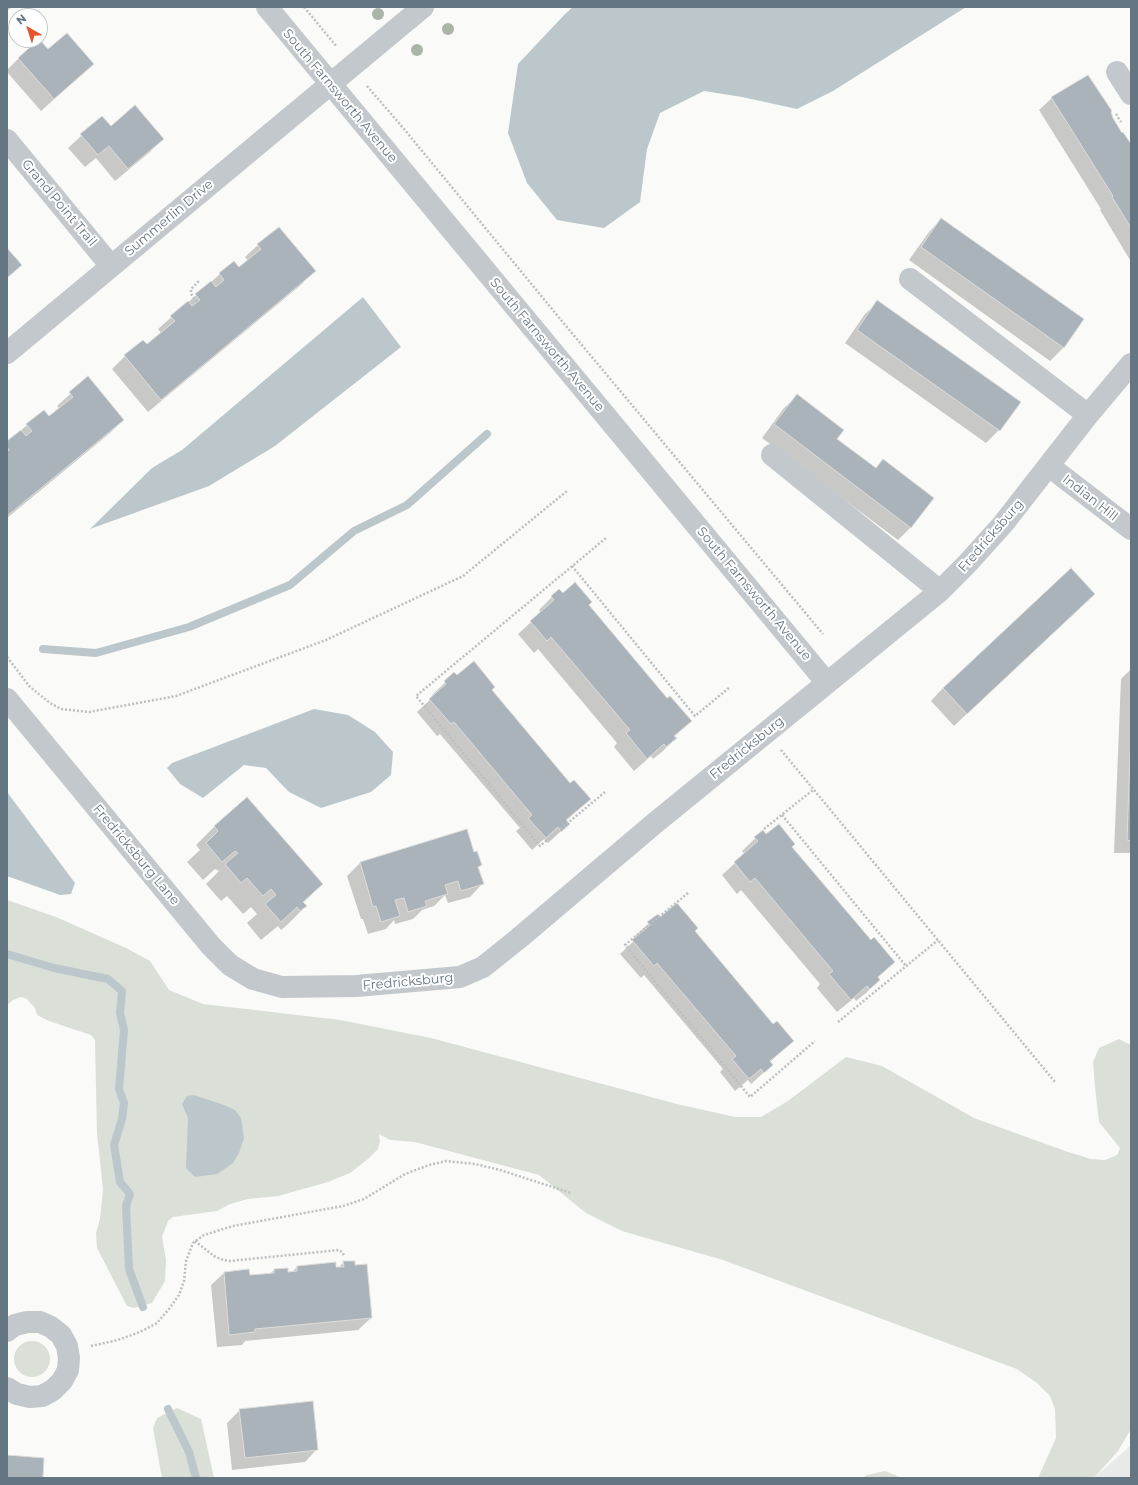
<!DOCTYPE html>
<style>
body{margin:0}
#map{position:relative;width:1138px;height:1485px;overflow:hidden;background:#fafaf8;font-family:Montserrat,sans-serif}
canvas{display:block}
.frame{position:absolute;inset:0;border:8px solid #657683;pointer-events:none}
.north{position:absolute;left:8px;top:8px;width:40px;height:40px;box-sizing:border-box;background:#fff;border:1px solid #c1c8cd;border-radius:50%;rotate:321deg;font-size:11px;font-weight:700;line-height:16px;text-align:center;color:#657683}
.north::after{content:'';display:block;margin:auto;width:14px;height:18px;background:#e4572e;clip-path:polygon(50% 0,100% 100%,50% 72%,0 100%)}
</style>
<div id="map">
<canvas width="1138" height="1485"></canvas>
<div class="frame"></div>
<div class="north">N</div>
</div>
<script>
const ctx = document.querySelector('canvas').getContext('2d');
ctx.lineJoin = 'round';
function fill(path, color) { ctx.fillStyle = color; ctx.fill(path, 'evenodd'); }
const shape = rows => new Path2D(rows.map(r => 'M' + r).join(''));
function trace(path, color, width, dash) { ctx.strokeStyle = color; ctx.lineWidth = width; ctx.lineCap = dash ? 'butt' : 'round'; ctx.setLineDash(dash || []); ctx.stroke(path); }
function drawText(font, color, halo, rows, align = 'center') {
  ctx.font = font + ' Montserrat,sans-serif'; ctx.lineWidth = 4; ctx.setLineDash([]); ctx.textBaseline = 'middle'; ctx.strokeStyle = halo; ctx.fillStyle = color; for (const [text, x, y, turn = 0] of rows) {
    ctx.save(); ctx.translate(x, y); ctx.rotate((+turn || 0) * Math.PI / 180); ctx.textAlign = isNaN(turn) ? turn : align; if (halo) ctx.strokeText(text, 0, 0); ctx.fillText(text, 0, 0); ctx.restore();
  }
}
const built = shape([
 [1131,1445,1131,1478,1094,1478]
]);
const green = shape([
 [7,900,56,917,126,948,150,961,169,990,203,1004,340,1020,431,1038,677,1104,735,1117,761,1117,788,1101,846,1057,882,1066,974,1118,1068,1152,1091,1159,1105,1160,1117,1155,1120,1148,1099,1122,1095,1087,1093,1062,1099,1048,1119,1039,1131,1045,1131,1429,1118,1451,1094,1478,1038,1478,1056,1438,1055,1409,1050,1396,1037,1383,1017,1369,723,1260,622,1231,586,1213,539,1175,415,1142,390,1140,379,1134,380,1141,378,1149,368,1159,350,1173,328,1182,278,1196,248,1199,230,1204,217,1211,173,1217,168,1221,162,1237,166,1260,165,1281,152,1303,134,1308,127,1306,97,1248,96,1233,100,1219,103,1189,97,1133,95,1040,91,1035,49,1021,37,1015,35,1008,27,999,21,997,13,1000,7,1005],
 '14 1359a18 18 0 1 1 36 0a18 18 0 1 1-36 0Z',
 [177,1408,201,1419,214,1478,162,1478,153,1428,157,1418],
 [885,1471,902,1478,863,1478,867,1475]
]);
const water = shape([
 [573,7,966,7,833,91,797,109,742,97,704,91,660,113,647,149,640,202,604,228,557,220,527,183,508,133,518,64,566,13],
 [363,297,401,347,275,446,209,486,90,529,152,468,182,450],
 [314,709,348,715,375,732,393,752,391,775,371,792,321,808,289,792,266,768,244,765,203,798,180,784,167,768,172,763],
 [7,792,75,883,71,894,60,895,7,876],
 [194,1095,224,1105,235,1110,241,1118,244,1138,239,1153,233,1163,217,1174,195,1177,186,1168,188,1118,182,1104,187,1096]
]);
const shadow = shape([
 [7,7,12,7,7,11],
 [48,51,93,64,41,111,7,72,7,70,19,58],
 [1052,98,1110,112,1112,118,1131,147,1131,259,1130,260,1100,210,1101,209,1039,110],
 [102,117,110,127,162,139,150,152,115,181,96,158,85,167,68,148],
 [941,219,1083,319,1063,348,1050,361,909,260,929,232],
 [258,245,314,271,302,284,148,412,112,369,125,356,147,345,161,333,158,329,220,274,239,269,248,261,245,257],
 [878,302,999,430,986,443,845,343,865,314],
 [88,378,123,420,110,433,7,518,7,442,44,411,49,418,60,409,57,406],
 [797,396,836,439,875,469,883,460,933,498,910,528,898,540,762,438,784,408],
 [559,590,563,594,588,605,667,700,690,721,674,737,675,738,663,751,653,759,651,756,634,771,614,747,617,743,538,649,534,653,518,634,541,613,539,610],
 [1081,606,954,726,931,701,943,688],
 [1131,669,1131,853,1114,853,1121,679],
 [454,674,490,690,570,784,589,799,566,821,569,824,548,843,544,839,532,850,516,831,520,828,440,734,437,736,417,712,434,696,432,695],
 [215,826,322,884,303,903,306,906,287,925,281,930,278,926,261,940,247,923,257,914,251,907,243,914,227,896,221,901,206,884,219,871,215,869,203,880,187,862,200,850,196,845],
 [466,831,473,853,481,865,477,868,482,884,470,897,448,903,445,895,434,906,422,910,413,919,395,924,394,920,386,929,368,934,363,919,361,919,347,876,360,863],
 [763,831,766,836,791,847,870,941,894,962,877,978,879,980,866,993,856,1001,854,998,837,1012,817,988,820,984,741,890,737,894,722,875,745,854,742,851],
 [658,915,660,918,694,931,773,1026,793,1041,770,1062,772,1065,751,1084,748,1080,735,1091,720,1072,723,1069,644,975,641,978,620,954,637,938,635,936],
 [344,1262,371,1318,358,1330,245,1341,242,1345,217,1347,211,1285,224,1273,248,1270,249,1276,270,1274,274,1270,287,1273,292,1272,297,1267,335,1263,335,1268,338,1268],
 [240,1410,317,1449,305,1462,232,1470,227,1423]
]);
const stream = shape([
 [43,649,96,653,189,627,290,585,354,531,407,505,487,434],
 [7,954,54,968,108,979,122,991,120,1013,124,1030,119,1089,124,1103,122,1119,114,1145,120,1182,130,1194,126,1206,129,1269,143,1307],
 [168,1409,189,1452,196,1478]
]);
const building = shape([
 [67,33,94,64,54,99,18,58,38,40,40,40,48,49,67,33],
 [1088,75,1112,111,1111,112,1113,118,1122,133,1123,132,1131,144,1131,228,1112,197,1113,196,1051,97,1088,75],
 [135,105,164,139,128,169,109,146,98,155,80,134,102,116,111,126,135,105],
 [941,218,1084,319,1064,348,921,247,941,218],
 [279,227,316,271,161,400,124,355,143,340,147,344,175,321,170,316,188,301,192,306,200,300,195,294,211,281,216,287,224,280,219,273,234,261,239,267,261,249,257,244,279,227],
 [7,248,22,265,7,278,7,248],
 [877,300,1021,402,1000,431,857,330,877,300],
 [88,376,124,420,7,516,7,451,9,450,7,447,7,441,21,430,26,436,32,431,26,424,44,410,49,416,73,397,69,392,88,376],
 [797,394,844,430,837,439,876,468,883,459,934,498,911,528,774,424,797,394],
 [1071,568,1095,594,967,714,943,688,1071,568],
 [575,582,592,602,589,605,667,698,670,696,692,721,674,736,677,738,666,747,664,744,647,759,626,733,630,730,551,637,547,641,530,621,554,600,551,596,559,589,563,593,575,582],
 [474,661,495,687,492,690,570,783,574,780,591,799,566,820,570,824,561,832,558,827,546,838,528,818,532,815,454,722,451,724,429,699,446,684,444,681,454,672,457,675,474,661],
 [1131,727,1131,841,1127,840,1131,727],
 [247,797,323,884,303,902,307,906,300,911,297,907,281,922,265,904,276,895,271,889,263,896,247,878,241,883,225,864,238,853,235,851,222,862,206,843,218,831,214,826,247,797],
 [779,824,795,844,792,847,871,940,874,937,895,962,878,977,880,980,870,989,867,986,851,1000,829,974,833,971,755,878,750,882,734,862,758,841,754,837,763,830,766,834,779,824],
 [467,829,474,852,477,851,482,865,478,867,484,884,461,891,458,881,445,885,448,894,425,901,427,906,408,912,404,898,395,900,400,916,381,922,376,906,373,907,360,862,467,829],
 [677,903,698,928,695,931,773,1024,777,1021,794,1041,770,1061,773,1065,764,1073,761,1069,749,1079,732,1059,736,1056,657,963,654,966,632,940,650,925,647,922,658,914,660,917,677,903],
 [343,1261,355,1261,355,1265,367,1264,372,1318,255,1329,255,1332,229,1335,224,1272,249,1269,250,1275,274,1273,274,1269,288,1268,288,1272,297,1271,297,1266,336,1262,336,1267,344,1267,343,1261],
 [313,1401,318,1450,245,1458,239,1409,313,1401],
 [7,1455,44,1458,43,1478,7,1478,7,1455]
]);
const path = shape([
 [304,7,337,47],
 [367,86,404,129,561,320,823,634],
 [1116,114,1121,122],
 [197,302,191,294,191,289,199,281],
 [572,566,695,716,730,687],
 [7,657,30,687,50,703,61,709,89,712,176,696,326,640,463,576,567,491],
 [781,750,1055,1082],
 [605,792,540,846,416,696,606,538],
 [782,815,906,966],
 [764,829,813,790],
 [688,893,625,945,750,1097,815,1041],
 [838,1022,938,940],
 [195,1241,214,1256,223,1260,230,1261,339,1250,343,1253,344,1257],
 [91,1346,118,1340,140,1332,157,1323,169,1309,179,1295,184,1281,186,1261,193,1243,204,1235,233,1226,343,1206,364,1199,405,1174,429,1165,446,1161,475,1164,500,1170,571,1193]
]);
const minor = shape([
 [267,7,827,683],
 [1117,72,1131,94],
 [7,140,111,266],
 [910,279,1088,415],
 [7,353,423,7],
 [772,455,940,591],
 [1049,466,1131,529],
 [7,699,211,946,230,965,253,979,282,987,356,986,460,977,483,967,518,939,655,823,940,591,966,565,1003,524,1088,415,1131,364],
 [7,1331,15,1325,27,1322,40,1322,51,1327,61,1335,67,1346,69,1358,68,1370,62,1381,53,1390,42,1396,30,1397,17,1394,7,1388]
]);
const trees = [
 [378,14],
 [448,29],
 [417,50]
];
const streetNames = [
 ["South Farnsworth Avenue",340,96,50],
 ["Grand Point Trail",59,203,50],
 ["Summerlin Drive",169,218,-40],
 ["South Farnsworth Avenue",547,345,50],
 ["Indian Hill",1090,498,38],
 ["Fredricksburg",991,536,-49],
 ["South Farnsworth Avenue",754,594,50],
 ["Fredricksburg",747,748,-39],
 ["Fredricksburg Lane",136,855,50],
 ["Fredricksburg",408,982,-5]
];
fill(built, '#e8e9e9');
fill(green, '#dadfd7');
fill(water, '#bbc7cb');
fill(shadow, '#0003');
trace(stream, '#bbc7cb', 8);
fill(building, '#aab3b9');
trace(building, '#dcdcda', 1);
trace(path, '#bbbfc2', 2.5, [2, 2]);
trace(minor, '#c3c8cc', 22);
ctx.fillStyle = '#aab4a7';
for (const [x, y] of trees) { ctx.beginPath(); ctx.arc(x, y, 6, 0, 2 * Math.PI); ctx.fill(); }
drawText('13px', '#657683', '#fff', streetNames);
</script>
